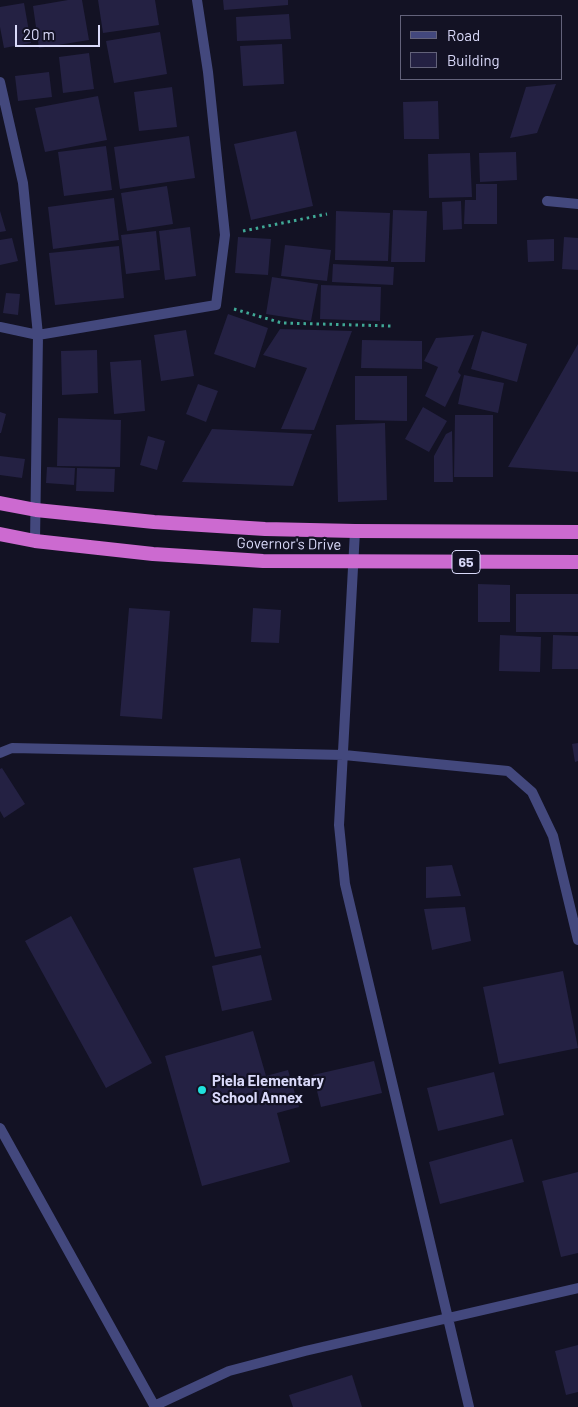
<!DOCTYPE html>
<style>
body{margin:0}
#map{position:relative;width:578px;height:1407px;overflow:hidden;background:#131224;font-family:Barlow,sans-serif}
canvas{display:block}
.legend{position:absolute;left:400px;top:15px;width:162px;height:65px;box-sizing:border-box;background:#131224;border:1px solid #63627a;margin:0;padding:6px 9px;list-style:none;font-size:15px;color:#dadafa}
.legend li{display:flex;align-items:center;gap:10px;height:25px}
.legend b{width:25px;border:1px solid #63627a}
.scale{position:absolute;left:15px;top:25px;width:85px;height:22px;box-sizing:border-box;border:2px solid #dadafa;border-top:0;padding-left:6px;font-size:15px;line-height:18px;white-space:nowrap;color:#dadafa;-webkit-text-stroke:4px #131224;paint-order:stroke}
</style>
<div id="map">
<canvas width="578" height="1407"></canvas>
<ul class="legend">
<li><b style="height:6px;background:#43487d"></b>Road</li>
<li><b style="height:14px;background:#242143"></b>Building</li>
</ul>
<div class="scale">20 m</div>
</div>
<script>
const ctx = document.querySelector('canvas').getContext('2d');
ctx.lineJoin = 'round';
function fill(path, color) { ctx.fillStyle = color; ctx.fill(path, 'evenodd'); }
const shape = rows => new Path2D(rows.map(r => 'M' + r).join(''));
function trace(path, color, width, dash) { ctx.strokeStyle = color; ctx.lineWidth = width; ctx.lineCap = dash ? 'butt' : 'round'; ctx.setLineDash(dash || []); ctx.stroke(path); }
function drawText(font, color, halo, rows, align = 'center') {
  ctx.font = font + ' Barlow,sans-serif'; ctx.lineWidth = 4.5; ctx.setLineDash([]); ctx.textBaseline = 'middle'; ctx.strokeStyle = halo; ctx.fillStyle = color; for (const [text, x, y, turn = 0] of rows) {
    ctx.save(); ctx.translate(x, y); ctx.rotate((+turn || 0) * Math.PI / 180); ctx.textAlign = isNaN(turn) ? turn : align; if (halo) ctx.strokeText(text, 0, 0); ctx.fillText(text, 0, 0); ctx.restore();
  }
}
const building = shape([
 [68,0,82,0,89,40,39,48,33,6],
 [98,0,155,0,159,25,103,33],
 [223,0,288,0,288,5,224,10],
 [24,3,31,43,4,48,0,27,0,7],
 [289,14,291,39,237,41,236,17],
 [160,32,167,74,114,83,106,41],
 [282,44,284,84,243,86,240,46],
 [89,53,94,89,63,93,59,57],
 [49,72,52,97,18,101,15,76],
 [556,84,537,133,510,138,526,87],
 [172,87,177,127,139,131,134,92],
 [98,96,107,140,45,152,35,108],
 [438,101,439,139,404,139,403,102],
 [296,131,313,206,251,220,234,144],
 [189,136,195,178,120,189,114,147],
 [106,146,112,190,64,196,58,152],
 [516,152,517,180,480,182,479,153],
 [470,153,472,197,429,198,428,154],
 [476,184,497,184,497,224,464,224,465,200,476,200],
 [167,186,173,224,127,231,121,193],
 [114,198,119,240,53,249,48,207],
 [461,201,462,229,443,230,442,202],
 [393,210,427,211,425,262,391,262],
 [0,211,6,231,0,232],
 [336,211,390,213,388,261,335,260],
 [190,227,196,276,165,280,159,231],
 [156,231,160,270,126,274,121,235],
 [238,237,271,239,268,275,235,273],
 [564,237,578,238,578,270,562,269],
 [12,238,18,261,0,265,0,240],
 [554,239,554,261,528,262,527,240],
 [285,245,331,250,327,281,281,276],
 [119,246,124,298,55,305,49,253],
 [333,264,394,267,393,285,332,282],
 [272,277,318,284,311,321,266,314],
 [321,285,381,287,380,321,320,319],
 [6,293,20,294,18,315,3,313],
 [228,314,268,328,255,368,214,354],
 [280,329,352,331,314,430,281,429,307,368,263,355],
 [186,330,194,376,161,381,154,335],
 [482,331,527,344,517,382,471,369],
 [474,335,458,372,461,375,445,407,425,396,438,367,424,361,436,338],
 [362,340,422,341,422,369,361,368],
 [578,344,578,472,508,467],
 [97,350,98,393,62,395,61,351],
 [141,360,145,411,114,414,110,362],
 [464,375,504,383,498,413,458,404],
 [355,376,407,376,407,421,355,420],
 [198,384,218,391,206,422,186,414],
 [423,407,447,421,429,452,405,439],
 [0,412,6,414,1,433,0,433],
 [455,415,493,415,493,477,454,477],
 [58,418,121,420,120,467,57,466],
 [385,423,387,500,338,502,336,425],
 [212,429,312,434,293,486,182,482],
 [452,431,453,482,434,482,434,456,446,434],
 [148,436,165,441,157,470,140,465],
 [0,456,25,459,22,478,0,475],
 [47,467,75,468,74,485,46,483],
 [77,468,115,469,114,492,76,491],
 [478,584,510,585,510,622,478,622],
 [516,594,578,594,578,632,516,632],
 [129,608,170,611,162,719,120,716],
 [253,608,281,610,279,643,251,642],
 [500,635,541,637,540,672,499,671],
 [553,635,578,636,578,669,552,669],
 [578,743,578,761,575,762,572,744],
 [2,768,25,804,4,818,0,811,0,769],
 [240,858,261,948,215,957,193,868],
 [452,865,461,896,426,898,426,867],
 [465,907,471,941,432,950,424,909],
 [71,916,152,1063,106,1088,25,941],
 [261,955,272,1000,222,1011,212,966],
 [563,971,578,1048,499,1064,483,987],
 [253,1031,266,1076,288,1070,299,1107,277,1113,290,1162,202,1186,165,1056],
 [374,1061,382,1093,321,1107,313,1075],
 [494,1072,504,1115,438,1131,427,1088],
 [512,1139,524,1182,440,1204,429,1162],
 [578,1172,578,1253,561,1257,542,1181],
 [578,1345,578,1392,566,1395,555,1351],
 [352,1375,362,1407,293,1407,289,1395]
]);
const path = shape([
 [243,231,327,214],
 [234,309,282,323,392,326]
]);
const minor = shape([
 [0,82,23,183,38,335,35,541],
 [547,201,578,204],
 [0,327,38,335,216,305,225,235,208,72,197,0],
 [355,531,339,825,345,884,469,1407],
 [0,753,12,748,344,755,508,771,532,792,553,836,578,940],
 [0,1128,155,1407],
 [154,1406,229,1371,305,1351,578,1288]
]);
const trunk = shape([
 [0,503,36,510,154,522,265,529,355,531,578,532],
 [0,534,35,541,153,554,263,561,578,562]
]);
const markers = [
 [202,1090,5,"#20e1de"]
];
const shields = [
 [466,562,28]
];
const shieldNames = [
 ["65",466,562]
];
const streetNames = [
 ["Governor's Drive",289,544,1]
];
const poiNames = [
 ["Piela Elementary",212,1081],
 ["School Annex",212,1098]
];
fill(building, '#242143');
trace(path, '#40a996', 3, [2.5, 4]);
trace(minor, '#43487d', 10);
trace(trunk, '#cc6ad0', 14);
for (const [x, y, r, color] of markers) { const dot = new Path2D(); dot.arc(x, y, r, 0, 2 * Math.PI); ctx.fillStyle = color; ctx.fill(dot); trace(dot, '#131224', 2); }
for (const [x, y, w] of shields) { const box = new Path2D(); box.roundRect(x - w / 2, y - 11.5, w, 23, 4); ctx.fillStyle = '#131224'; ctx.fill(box); trace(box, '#dadafa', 1); }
drawText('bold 14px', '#dadafa', null, shieldNames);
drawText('15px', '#dadafa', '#131224', streetNames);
drawText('bold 15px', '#dadafa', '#131224', poiNames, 'left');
</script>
